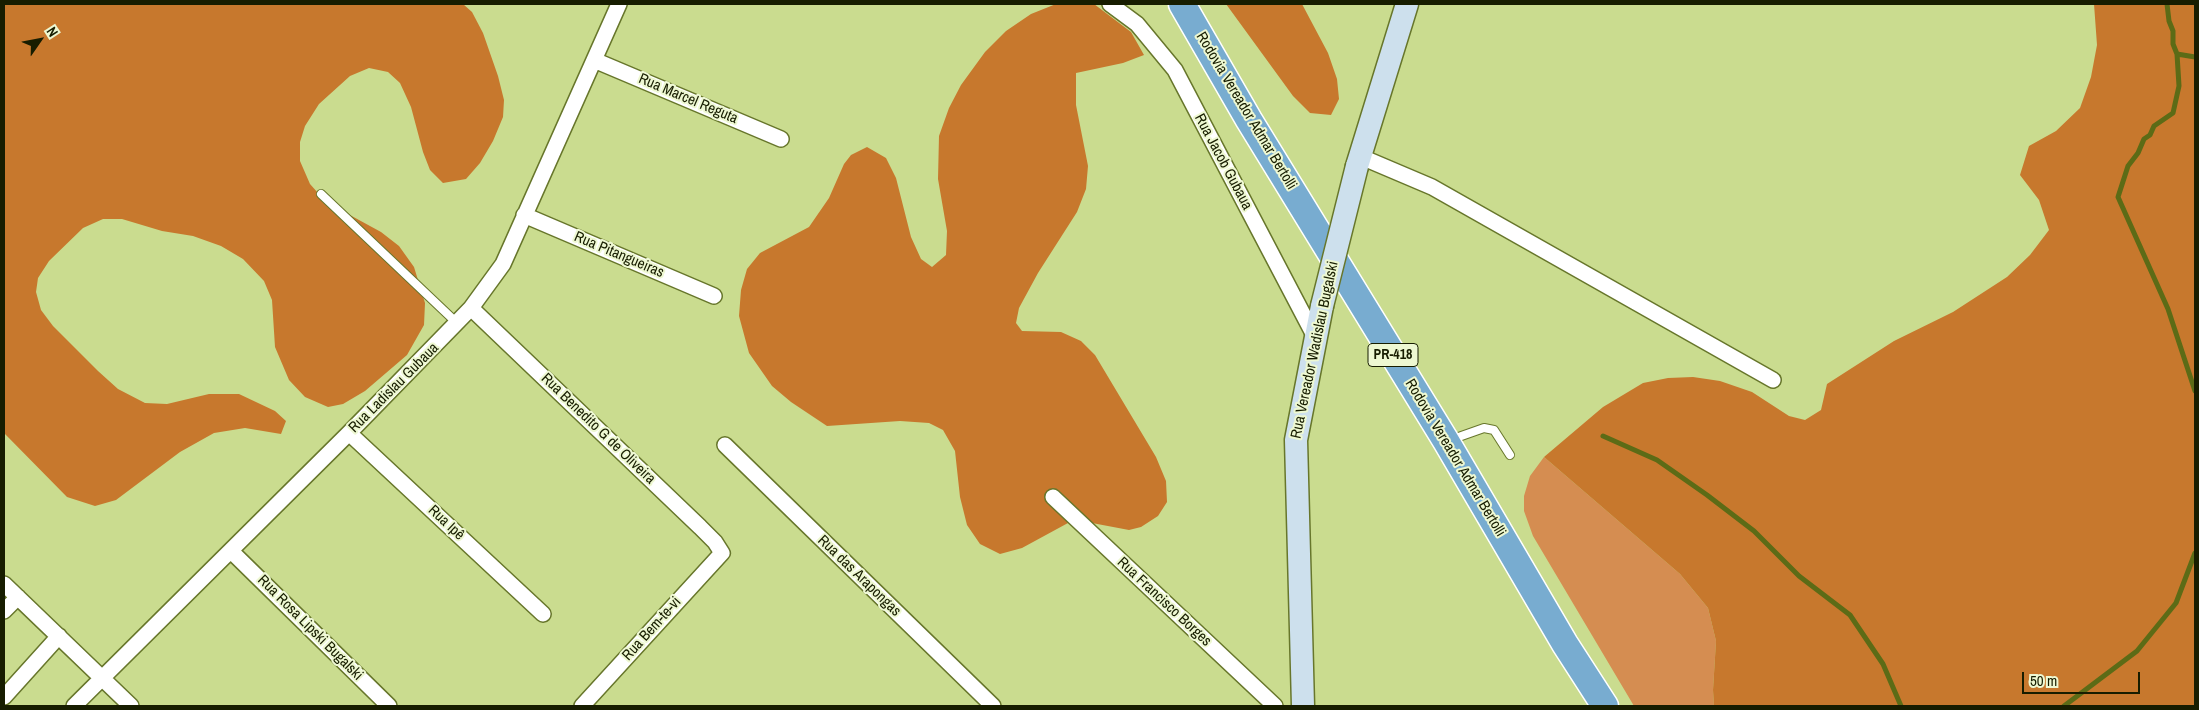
<!DOCTYPE html>
<meta charset="utf-8">
<style>
body{margin:0}
#map{position:relative;width:2199px;height:710px;overflow:hidden;background:#cadc8f;font-family:"Archivo Narrow",sans-serif}
canvas{display:block}
.frame{position:absolute;inset:0;border:5px solid #171d00;pointer-events:none}
.north{position:absolute;left:15px;top:15px;width:50px;height:50px;-webkit-text-stroke:4px #eef8d2;paint-order:stroke;rotate:57deg;font-size:14px;font-weight:700;line-height:20px;text-align:center;color:#171d00}
.north::after{content:'';display:block;margin:auto;width:18px;height:22px;background:#171d00;clip-path:polygon(50% 0,100% 100%,50% 72%,0 100%)}
.scale{position:absolute;left:2022px;top:672px;width:118px;height:22px;box-sizing:border-box;border:2px solid #171d00;border-top:0;padding-left:6px;font-size:15px;line-height:18px;white-space:nowrap;color:#171d00;-webkit-text-stroke:4px #eef8d2;paint-order:stroke}
</style>
<div id="map">
<canvas width="2199" height="710"></canvas>
<div class="frame"></div>
<div class="north">N</div>
<div class="scale">50 m</div>
</div>
<script>
const ctx = document.querySelector('canvas').getContext('2d');
ctx.lineJoin = 'round';
function fill(path, color) { ctx.fillStyle = color; ctx.fill(path, 'evenodd'); }
const shape = rows => new Path2D(rows.map(r => 'M' + r).join(''));
function trace(path, color, width, dash) { ctx.strokeStyle = color; ctx.lineWidth = width; ctx.lineCap = dash ? 'butt' : 'round'; ctx.setLineDash(dash || []); ctx.stroke(path); }
function drawText(font, color, halo, rows, align = 'center') {
  ctx.font = font + ' "Archivo Narrow",sans-serif'; ctx.lineWidth = 4; ctx.setLineDash([]); ctx.textBaseline = 'middle'; ctx.strokeStyle = halo; ctx.fillStyle = color; for (const [text, x, y, turn = 0] of rows) {
    ctx.save(); ctx.translate(x, y); ctx.rotate((+turn || 0) * Math.PI / 180); ctx.textAlign = isNaN(turn) ? turn : align; if (halo) ctx.strokeText(text, 0, 0); ctx.fillText(text, 0, 0); ctx.restore();
  }
}
const green = shape([
 [1544,457,1680,574,1708,608,1716,641,1713,690,1714,706,1634,706,1533,536,1524,511,1524,496,1530,476]
]);
const forest = shape([
 [4,4,463,4,472,12,483,33,498,76,504,100,503,117,493,141,480,163,466,179,443,183,430,170,423,152,411,107,400,83,388,72,369,68,350,76,319,104,305,126,300,142,300,161,310,184,326,202,381,232,399,246,414,267,425,303,424,325,407,355,365,391,343,404,328,407,305,397,289,380,275,347,272,300,264,281,243,259,221,246,193,236,162,231,122,219,103,219,83,228,49,261,38,278,36,292,41,310,53,326,98,371,118,389,145,403,167,404,209,394,239,394,275,411,286,421,281,434,245,428,214,433,180,452,116,500,95,506,67,497,4,433],
 [1056,4,1094,4,1131,32,1144,55,1123,63,1076,73,1076,105,1088,166,1086,189,1077,212,1038,273,1019,308,1016,323,1022,331,1061,332,1081,341,1095,355,1156,457,1166,481,1167,502,1158,516,1141,527,1129,530,1092,523,1068,523,1022,548,1000,554,980,544,967,525,960,497,955,451,943,430,929,423,900,421,827,426,791,402,772,386,749,353,739,316,741,290,747,269,760,253,809,227,829,198,844,164,851,155,867,147,886,158,896,178,911,237,921,259,932,267,946,255,947,231,938,179,939,136,949,108,961,85,985,52,1006,31,1031,14],
 [1226,4,1302,4,1328,53,1337,79,1339,99,1331,115,1310,113,1293,96],
 [2094,4,2195,4,2195,706,1714,706,1713,690,1716,641,1708,608,1680,574,1544,457,1603,407,1643,383,1668,378,1693,377,1720,381,1752,392,1789,416,1805,420,1821,410,1827,384,1894,341,1953,312,2007,277,2030,255,2049,230,2039,200,2020,175,2029,146,2056,131,2080,108,2091,77,2097,45]
]);
const stream = shape([
 [2167,4,2169,21,2173,31,2173,44,2177,54,2179,86,2173,113,2154,126,2150,135,2144,139,2138,153,2128,166,2118,197,2168,309,2195,391],
 [2177,54,2195,57],
 [1603,436,1657,460,1707,495,1754,531,1799,576,1850,615,1883,664,1901,706],
 [2064,706,2137,651,2176,603,2195,553]
]);
const service = shape([
 [321,194,458,324],
 [1450,440,1484,428,1494,430,1510,455]
]);
const minor = shape([
 [1110,4,1137,24,1175,70,1315,337],
 [594,60,781,139],
 [1359,156,1432,187,1773,380],
 [524,215,714,296],
 [471,308,700,527,715,542,722,553,582,706],
 [349,433,543,614],
 [725,445,993,706],
 [1053,497,1275,706],
 [231,551,389,706],
 [4,584,131,706],
 [4,611,18,597],
 [4,697,59,636],
 [74,706,349,433,471,308,503,264,619,4]
]);
const secondary = shape([
 [1357,166,1407,4],
 [1303,706,1296,440,1322,306]
]);
const trunk = shape([
 [1182,4,1249,120,1446,441,1565,644,1605,706]
]);
const secondaryBridge = shape([
 [1322,306,1357,166]
]);
const shields = [
 [1393,355,50]
];
const shieldNames = [
 ["PR-418",1393,355]
];
const streetNames = [
 ["Rua Marcel Reguta",688,99,23],
 ["Rodovia Vereador Admar Bertolli",1246,111,59],
 ["Rua Jacob Gubaua",1223,162,62],
 ["Rua Pitangueiras",619,255,23],
 ["Rua Vereador Wadislau Bugalski",1315,350,-78],
 ["Rua Ladislau Gubaua",394,388,-45],
 ["Rua Benedito G de Oliveira",598,429,44],
 ["Rodovia Vereador Admar Bertolli",1455,458,59],
 ["Rua Ipê",446,523,43],
 ["Rua das Arapongas",859,576,44],
 ["Rua Francisco Borges",1164,602,43],
 ["Rua Rosa Lipski Bugalski",310,628,45],
 ["Rua Bem-te-vi",652,629,-48]
];
fill(green, '#d58d51');
fill(forest, '#c7782d');
trace(stream, '#5c6b16', 5);
trace(service, '#67762b', 10);
trace(minor, '#67762b', 18);
trace(secondary, '#67762b', 25);
trace(trunk, '#fff', 29);
trace(service, '#fff', 8);
trace(minor, '#fff', 15);
trace(secondary, '#cde0ed', 22);
trace(trunk, '#78acd0', 26);
trace(secondaryBridge, '#67762b', 25, []);
trace(secondaryBridge, '#cde0ed', 22);
for (const [x, y, w] of shields) { const box = new Path2D(); box.roundRect(x - w / 2, y - 11.5, w, 23, 4); ctx.fillStyle = '#eef8d2'; ctx.fill(box); trace(box, '#171d00', 1); }
drawText('bold 14px', '#171d00', null, shieldNames);
drawText('15px', '#171d00', '#eef8d2', streetNames);
</script>
